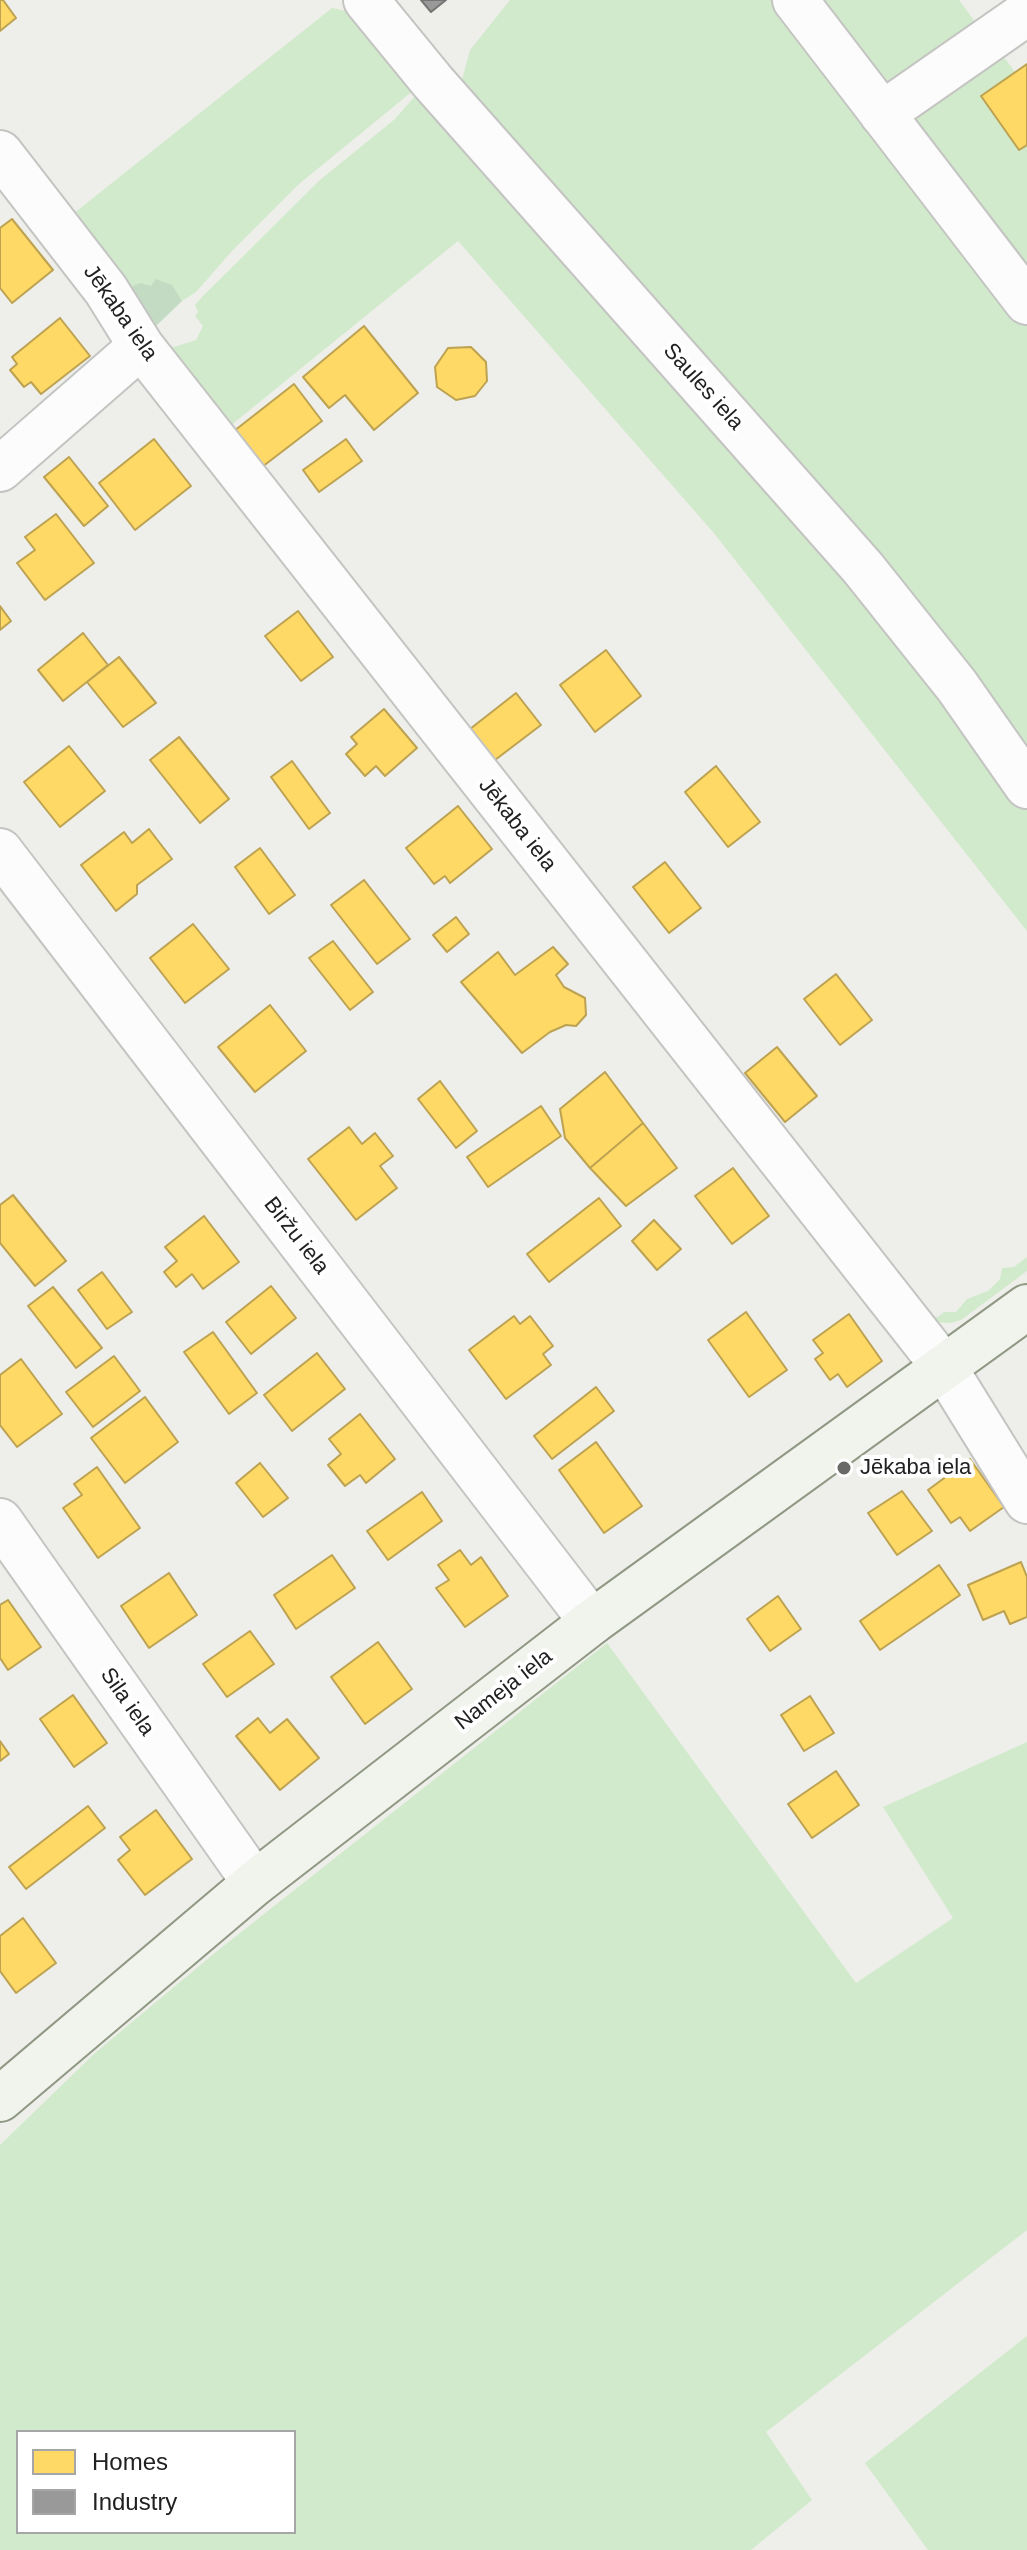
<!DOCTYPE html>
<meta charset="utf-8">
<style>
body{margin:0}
#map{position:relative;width:1027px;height:2550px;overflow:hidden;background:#eeeeea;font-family:Arial,sans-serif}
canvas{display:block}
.legend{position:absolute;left:16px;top:2430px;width:280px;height:104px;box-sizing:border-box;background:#fff;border:2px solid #a6a6a6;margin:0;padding:10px 14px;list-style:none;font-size:24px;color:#212121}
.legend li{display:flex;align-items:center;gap:16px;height:40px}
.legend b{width:40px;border:2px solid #a6a6a6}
</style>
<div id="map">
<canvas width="1027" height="2550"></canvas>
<ul class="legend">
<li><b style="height:22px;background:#ffd966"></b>Homes</li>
<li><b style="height:22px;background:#999"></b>Industry</li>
</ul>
</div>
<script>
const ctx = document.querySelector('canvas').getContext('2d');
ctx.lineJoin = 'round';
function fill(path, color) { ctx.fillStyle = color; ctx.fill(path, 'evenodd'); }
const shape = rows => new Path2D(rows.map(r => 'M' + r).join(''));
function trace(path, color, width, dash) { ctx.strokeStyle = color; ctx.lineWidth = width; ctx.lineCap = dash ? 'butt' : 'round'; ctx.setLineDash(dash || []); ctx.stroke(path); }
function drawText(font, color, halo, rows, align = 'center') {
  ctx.font = font + ' Arial,sans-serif'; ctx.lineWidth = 8; ctx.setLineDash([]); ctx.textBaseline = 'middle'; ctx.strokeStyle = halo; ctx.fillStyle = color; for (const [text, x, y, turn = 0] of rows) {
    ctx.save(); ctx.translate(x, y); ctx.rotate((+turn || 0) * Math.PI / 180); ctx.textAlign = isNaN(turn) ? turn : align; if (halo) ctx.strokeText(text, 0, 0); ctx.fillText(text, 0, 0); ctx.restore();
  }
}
const grass = shape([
 [510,0,780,0,1027,324,1027,762,460,87,470,50],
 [819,0,959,0,976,23,886,87],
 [332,8,357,13,414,90,299,184,232,251,196,292,182,301,177,296,151,286,130,292,73,214],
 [998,49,1015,72,981,96,1019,150,1027,145,1027,269,913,127,912,114],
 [423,87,708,411,1027,805,1027,931,713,532,458,241,230,426,171,348,196,340,203,326,195,316,198,312,195,305,204,295,320,180,395,119],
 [1027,1257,1027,1271,961,1320,950,1323,934,1322,925,1316,938,1317,944,1312,956,1312,967,1299,988,1291,1000,1279,1002,1268,1014,1267],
 [607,1643,856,1983,953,1918,883,1807,1027,1742,1027,2230,766,2432,812,2500,751,2550,0,2550,0,2145,95,2053,216,1952],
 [18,2432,294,2432,294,2532,18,2532],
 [1027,2336,1027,2550,928,2550,865,2463]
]);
const forest = shape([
 [156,279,172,285,182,301,156,326,130,292,133,286,140,283,151,286]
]);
const homes = shape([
 [0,0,3,0,16,18,0,31,0,0],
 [1027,64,1027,145,1019,150,981,96,1027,64],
 [12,219,53,270,12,303,0,288,0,228,12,219],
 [60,318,90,356,41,394,31,382,24,387,10,370,17,364,12,357,60,318],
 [364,326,418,393,374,430,345,395,329,408,303,377,364,326],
 [471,347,486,362,487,381,475,396,456,400,437,387,435,367,448,348,471,347],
 [294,384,322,421,262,467,234,431,294,384],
 [154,439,191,486,135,530,99,483,154,439],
 [346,439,362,461,319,492,303,470,346,439],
 [69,457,108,506,84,526,44,477,69,457],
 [56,514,94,563,45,600,17,563,35,550,25,537,56,514],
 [0,606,11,621,0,630,0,606],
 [298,611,333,657,301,681,265,636,298,611],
 [83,633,108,665,63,701,38,670,83,633],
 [606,650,641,696,595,732,560,685,606,650],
 [119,657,156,703,123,727,87,682,119,657],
 [516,693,541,725,495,760,470,729,516,693],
 [384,709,417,748,385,776,376,766,365,776,346,754,357,744,351,737,384,709],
 [179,737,229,799,200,823,150,760,179,737],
 [69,746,105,791,60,827,24,782,69,746],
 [292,761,330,813,309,829,271,777,292,761],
 [716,766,760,822,728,847,685,792,716,766],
 [458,806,492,849,450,883,445,876,434,884,406,848,458,806],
 [149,829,172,859,137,885,137,894,116,911,81,865,124,832,132,843,149,829],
 [260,848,295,895,269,914,235,867,260,848],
 [665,862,701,908,669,933,633,887,665,862],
 [364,880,410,939,377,964,331,905,364,880],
 [456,917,469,934,447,952,433,935,456,917],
 [193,924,229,969,185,1003,150,958,193,924],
 [333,941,373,992,350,1010,309,958,333,941],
 [553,947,568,964,556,975,564,987,585,998,586,1015,576,1026,566,1025,550,1032,522,1053,461,982,498,952,515,975,553,947],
 [836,974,872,1020,840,1045,804,999,836,974],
 [270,1005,306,1051,255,1092,218,1047,270,1005],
 [777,1047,817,1096,785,1122,745,1073,777,1047],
 [605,1072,643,1123,590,1168,565,1138,560,1109,605,1072],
 [440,1081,477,1131,456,1148,418,1099,440,1081],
 [541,1106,561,1136,488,1187,467,1157,541,1106],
 [643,1123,677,1168,626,1206,590,1168,643,1123],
 [349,1127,362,1144,375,1133,393,1156,380,1166,397,1188,356,1220,308,1159,349,1127],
 [733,1168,769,1216,732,1244,695,1196,733,1168],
 [13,1195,66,1261,35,1286,0,1243,0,1205,13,1195],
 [599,1198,621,1226,549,1282,527,1254,599,1198],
 [204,1216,239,1262,203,1289,192,1274,176,1287,164,1272,177,1261,165,1247,204,1216],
 [654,1220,681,1249,657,1270,632,1241,654,1220],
 [102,1272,132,1312,107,1329,78,1290,102,1272],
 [271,1286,296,1318,251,1354,226,1322,271,1286],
 [53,1287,102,1348,76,1368,28,1306,53,1287],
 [746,1312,787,1370,749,1397,708,1340,746,1312],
 [849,1314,882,1361,847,1387,838,1374,830,1380,815,1359,823,1353,813,1340,849,1314],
 [514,1316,520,1324,530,1316,553,1346,543,1354,551,1365,506,1399,469,1350,514,1316],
 [213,1332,257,1393,229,1414,184,1352,213,1332],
 [317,1353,345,1389,292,1431,264,1395,317,1353],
 [114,1356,140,1391,93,1427,66,1392,114,1356],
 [21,1359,62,1414,17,1447,0,1425,0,1375,21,1359],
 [596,1387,614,1411,552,1459,534,1436,596,1387],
 [145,1397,178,1442,125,1483,91,1438,145,1397],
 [360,1414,395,1459,366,1483,360,1475,345,1486,328,1465,341,1454,329,1439,360,1414],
 [596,1442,642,1506,604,1533,559,1470,596,1442],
 [970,1459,1004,1507,970,1531,960,1517,951,1523,928,1490,970,1459],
 [260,1463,288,1498,263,1517,236,1483,260,1463],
 [97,1467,140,1528,98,1558,63,1508,82,1495,74,1484,97,1467],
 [902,1491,932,1531,897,1555,868,1513,902,1491],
 [422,1492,442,1521,388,1560,367,1531,422,1492],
 [460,1550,471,1565,481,1557,508,1596,465,1627,436,1588,449,1580,438,1565,460,1550],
 [332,1555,355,1588,296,1629,274,1595,332,1555],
 [1021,1562,1027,1577,1027,1617,1010,1624,1004,1611,983,1620,968,1585,1021,1562],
 [939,1565,960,1595,880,1650,860,1621,939,1565],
 [169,1573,197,1615,149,1648,121,1606,169,1573],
 [778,1596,801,1629,770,1651,747,1619,778,1596],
 [8,1600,41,1647,8,1670,0,1658,0,1605,8,1600],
 [250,1631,274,1664,227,1697,203,1664,250,1631],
 [378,1642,412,1689,365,1724,331,1677,378,1642],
 [73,1695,107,1743,74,1767,40,1719,73,1695],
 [810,1696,834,1733,804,1751,781,1715,810,1696],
 [258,1718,270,1733,287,1719,319,1758,280,1790,236,1736,258,1718],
 [0,1741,9,1754,0,1761,0,1741],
 [836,1771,859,1805,812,1838,788,1804,836,1771],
 [88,1806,105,1828,26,1889,9,1867,88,1806],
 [156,1810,192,1859,145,1895,118,1860,130,1850,120,1837,156,1810],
 [23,1918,56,1963,16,1993,0,1971,0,1936,23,1918]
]);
const industry = shape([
 [421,0,446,0,431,12,421,0]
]);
const street = shape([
 [366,0,433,82,863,568,957,686,1027,786],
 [795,0,1027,302],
 [882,114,1027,13],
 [0,153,106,290,141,346,944,1367,1027,1501],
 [0,469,141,346],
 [0,851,592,1622],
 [0,1521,255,1883]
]);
const secondary = shape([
 [0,2099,255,1883,592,1622,1027,1307]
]);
const markers = [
 [844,1468,8,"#696967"]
];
const streetNames = [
 ["Jēkaba iela",120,313,55],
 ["Saules iela",703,387,48],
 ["Jēkaba iela",517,825,52],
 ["Biržu iela",296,1236,52],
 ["Nameja iela",504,1690,-38],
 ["Sila iela",127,1702,55]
];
const poiNames = [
 ["Jēkaba iela",860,1468]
];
fill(grass, '#d1eacb');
fill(forest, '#c3dbc2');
fill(homes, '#ffd966');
trace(homes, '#bca251', 2);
fill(industry, '#999');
trace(industry, '#757575', 2);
trace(street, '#c4c4c2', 48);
trace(secondary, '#8f9883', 48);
trace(street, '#fcfcfc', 44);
trace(secondary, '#f1f3ed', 44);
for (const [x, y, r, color] of markers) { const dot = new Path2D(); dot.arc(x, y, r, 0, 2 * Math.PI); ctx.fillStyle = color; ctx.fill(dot); trace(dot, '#fff', 3); }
drawText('22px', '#212121', '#fff', streetNames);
drawText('22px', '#212121', '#fff', poiNames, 'left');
</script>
